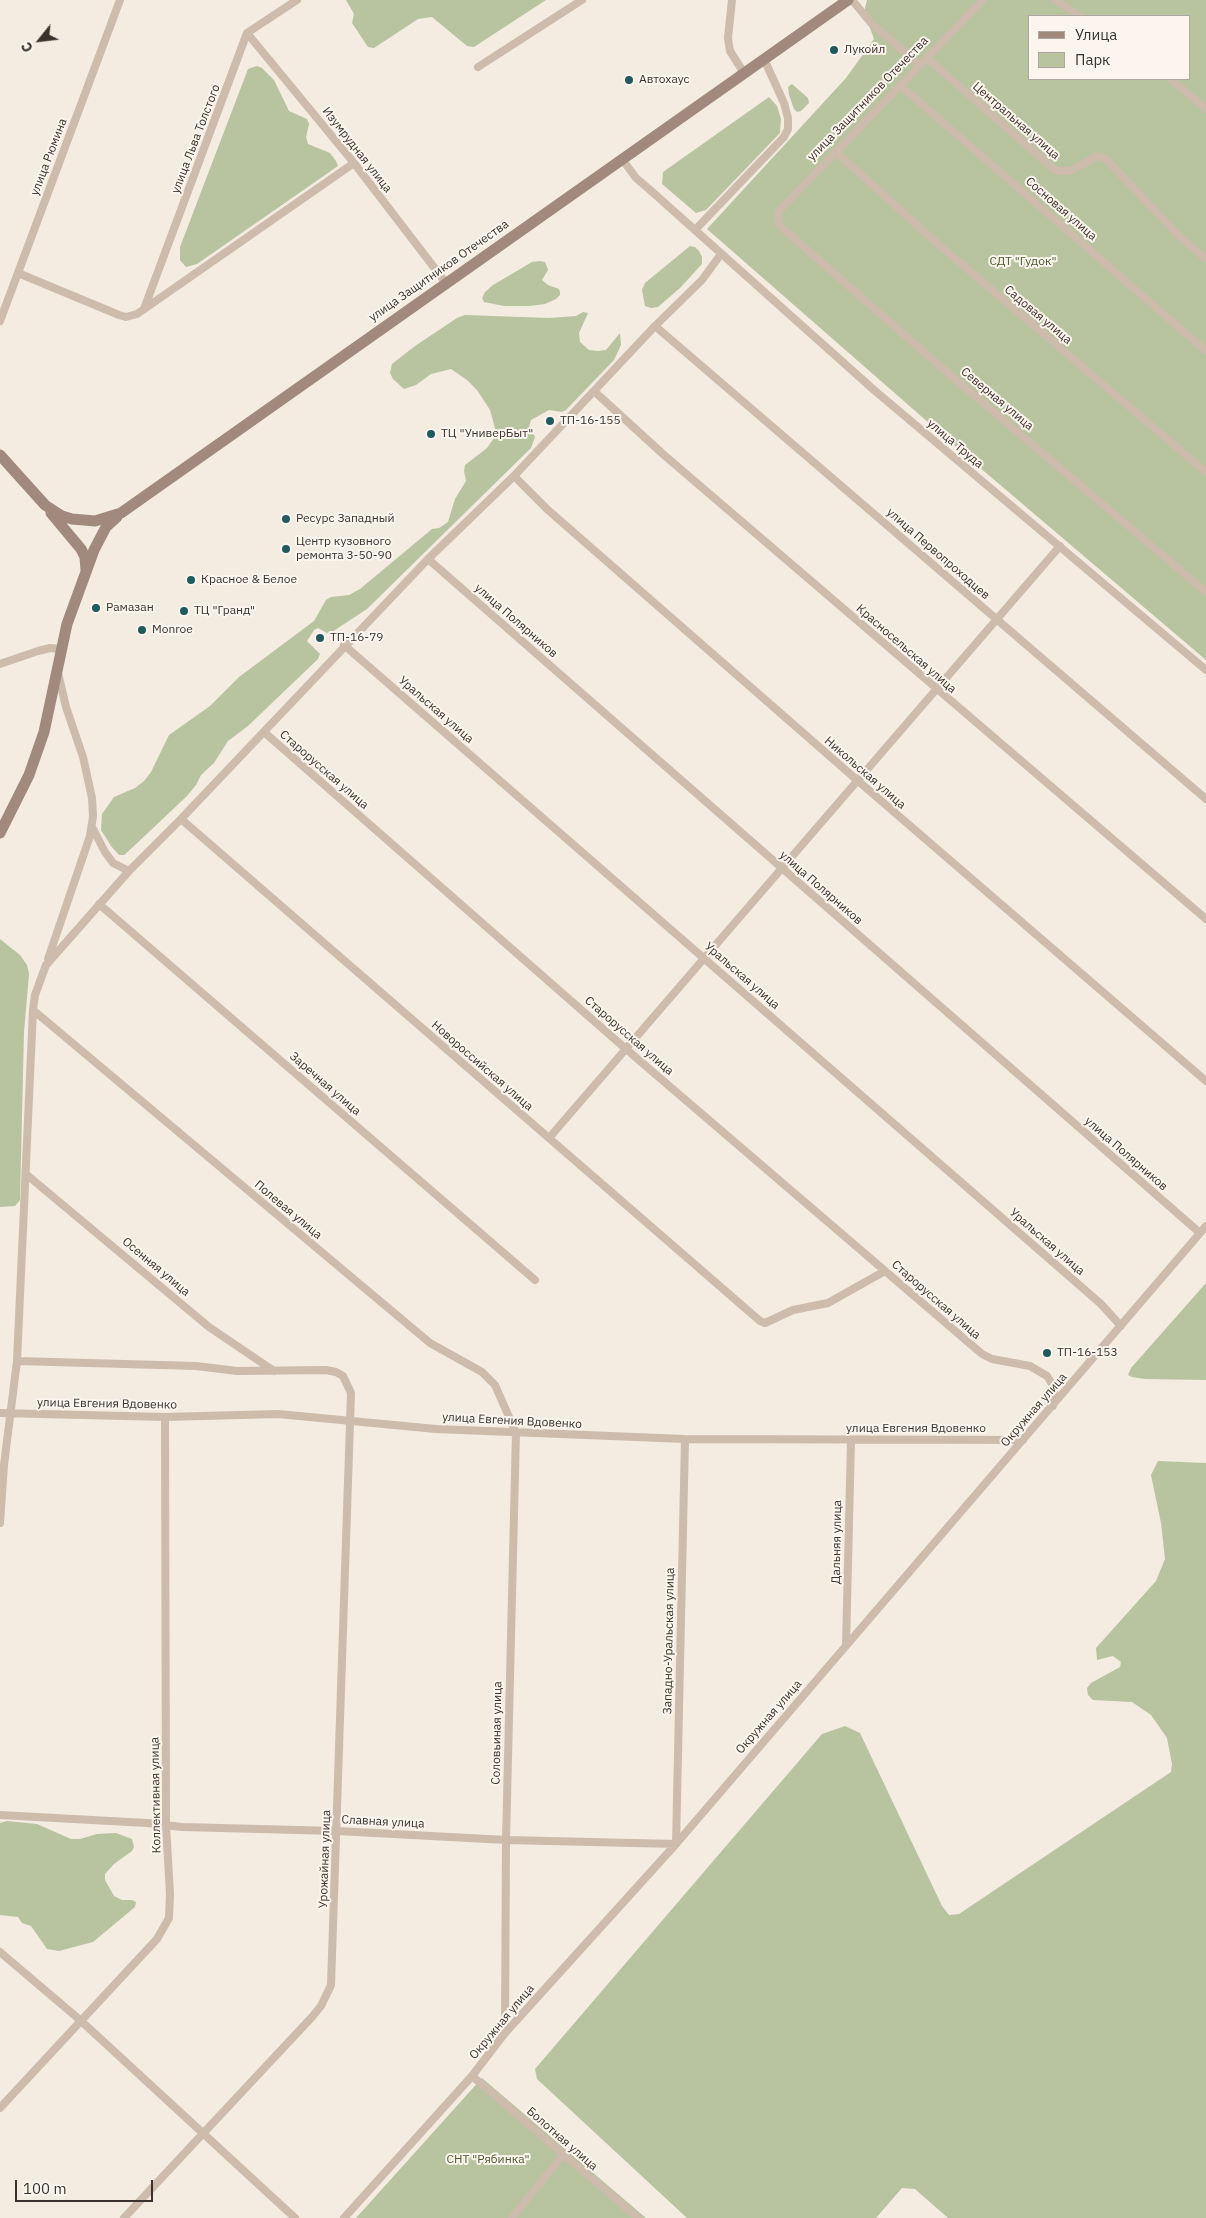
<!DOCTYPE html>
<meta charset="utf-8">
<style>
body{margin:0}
#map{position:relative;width:1206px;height:2218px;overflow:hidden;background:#f4ebe1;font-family:"IBM Plex Sans",sans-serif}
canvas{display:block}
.legend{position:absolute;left:1028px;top:15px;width:162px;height:65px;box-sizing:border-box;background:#fbf5ee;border:1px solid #aea6a0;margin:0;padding:6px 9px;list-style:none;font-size:15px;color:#3b302b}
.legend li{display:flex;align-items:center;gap:10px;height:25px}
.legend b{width:25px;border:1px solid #aea6a0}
.north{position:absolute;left:15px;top:15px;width:50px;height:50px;-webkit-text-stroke:4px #fbf5ee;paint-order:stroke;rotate:241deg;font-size:14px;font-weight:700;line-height:20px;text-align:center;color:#3b302b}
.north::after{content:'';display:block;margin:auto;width:18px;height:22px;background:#3b302b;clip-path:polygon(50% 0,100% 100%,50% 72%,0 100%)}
.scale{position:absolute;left:15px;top:2180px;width:138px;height:22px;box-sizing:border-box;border:2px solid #3b302b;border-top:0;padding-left:6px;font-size:15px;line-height:18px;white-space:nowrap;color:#3b302b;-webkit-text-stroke:4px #fbf5ee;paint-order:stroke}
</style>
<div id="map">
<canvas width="1206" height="2218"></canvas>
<ul class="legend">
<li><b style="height:6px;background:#a18a7d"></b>Улица</li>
<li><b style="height:14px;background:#b8c4a0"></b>Парк</li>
</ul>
<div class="north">С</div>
<div class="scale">100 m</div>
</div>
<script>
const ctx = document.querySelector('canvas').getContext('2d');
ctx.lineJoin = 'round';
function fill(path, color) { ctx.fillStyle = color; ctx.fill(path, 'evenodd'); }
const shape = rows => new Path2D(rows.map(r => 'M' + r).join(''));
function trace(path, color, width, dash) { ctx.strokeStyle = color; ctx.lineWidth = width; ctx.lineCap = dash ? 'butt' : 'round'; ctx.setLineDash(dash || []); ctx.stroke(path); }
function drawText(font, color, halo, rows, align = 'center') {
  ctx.font = font + ' "IBM Plex Sans",sans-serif'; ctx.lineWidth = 4; ctx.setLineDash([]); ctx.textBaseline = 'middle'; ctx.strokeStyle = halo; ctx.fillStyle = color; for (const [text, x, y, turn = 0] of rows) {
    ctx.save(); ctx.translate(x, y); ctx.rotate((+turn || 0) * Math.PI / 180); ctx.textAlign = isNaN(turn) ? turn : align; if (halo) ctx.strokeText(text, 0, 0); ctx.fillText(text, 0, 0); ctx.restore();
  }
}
const green = shape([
 [346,0,546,0,474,47,467,46,432,17,418,19,374,48,368,47,352,23,354,14],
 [867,0,1206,0,1206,660,985,472,707,229,846,78,874,39,864,12],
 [1030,16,1190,16,1190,79,1030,79],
 [257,66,262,68,274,80,289,111,307,119,309,124,306,137,308,144,330,153,336,161,338,166,197,264,186,267,180,260,180,247,248,69],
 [792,84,808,98,809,103,801,111,797,112,794,109,789,95,788,87],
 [769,97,777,106,781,119,780,133,706,210,696,213,662,184,663,172],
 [690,246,695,247,699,251,702,257,702,264,680,288,658,307,651,308,645,306,642,290,645,283],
 [540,261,545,262,548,270,542,280,548,285,559,289,560,292,560,295,556,299,545,304,529,306,504,306,484,302,482,298,485,292,493,285,532,262],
 [583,312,588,313,579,333,580,342,589,350,598,351,606,350,620,333,621,345,614,360,566,410,562,412,549,410,531,420,529,427,535,437,531,448,367,609,332,632,327,633,318,628,314,630,307,641,320,654,318,659,248,726,228,741,214,763,201,775,196,785,187,796,133,847,124,855,119,855,111,846,101,830,102,814,114,797,135,788,144,781,151,772,169,735,210,706,239,677,314,621,326,600,331,597,349,595,360,589,432,529,439,528,448,522,455,499,466,481,464,471,465,465,487,448,494,438,495,428,490,410,477,390,467,380,451,369,431,374,416,385,404,389,393,379,390,373,392,364,415,346,457,318,465,315,549,318,576,316],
 [0,939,20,955,27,965,29,974,24,1032,20,1200,15,1206,0,1207],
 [1206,1283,1206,1380,1145,1379,1132,1377,1128,1375,1131,1368],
 [1158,1461,1206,1463,1206,2218,948,2218,915,2189,902,2188,876,2218,687,2218,537,2079,535,2069,822,1734,845,1726,860,1733,942,1906,949,1915,959,1914,1171,1772,1172,1764,1167,1738,1151,1715,1132,1702,1093,1700,1088,1695,1087,1688,1091,1683,1120,1667,1121,1662,1113,1656,1097,1660,1096,1648,1156,1581,1165,1559,1161,1523,1151,1475],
 [7,1821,37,1824,71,1839,80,1839,97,1834,116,1833,132,1839,134,1847,132,1851,114,1864,105,1874,105,1880,114,1896,122,1900,132,1900,136,1902,135,1907,93,1942,59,1951,47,1949,31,1926,22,1923,18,1917,0,1915,0,1823],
 [482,2078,646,2218,356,2218]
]);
const street = shape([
 [732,0,728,38,730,51,744,73],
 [852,0,872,24,920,65],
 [983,0,780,210,778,214,779,225,948,373,1206,592],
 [1055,0,1080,16],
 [247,33,354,163,446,283],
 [927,58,1056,171,1070,171,1097,156,1106,159,1181,238,1206,259],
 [478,67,582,0],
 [1171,79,1206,109],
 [900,85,1206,351],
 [836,152,938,244,1206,472],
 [622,159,636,178,649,189,874,390,1206,670],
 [695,230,784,137,788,129,788,118,784,103,764,59],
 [18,273,119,315,126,317,137,314,354,163],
 [144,309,247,33,297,0],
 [0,321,120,0],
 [655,326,1206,799],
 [595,392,664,455,1206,919],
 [514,476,548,510,857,780,1206,1081],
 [428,559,1200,1233],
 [344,645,1101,1304,1121,1326],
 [0,664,38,651,50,648,62,649],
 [264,732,626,1049,982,1354,992,1359,1030,1366,1047,1376,1052,1384,1054,1394,1053,1406],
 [181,819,760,1321,765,1323,793,1310,828,1303,885,1271],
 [92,827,105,852,113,863,129,871],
 [99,904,535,1280],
 [48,959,90,836,93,816,92,798,83,757,66,707,58,673],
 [33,1010,430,1343,482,1372,495,1385,516,1433,506,1840,505,2033],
 [549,1138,1060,546],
 [27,1175,209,1327,274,1371],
 [17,1361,196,1366,237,1371,326,1370,336,1372,343,1376,351,1393,331,1985,321,2006,312,2017,124,2218],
 [0,1413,165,1417,278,1414,436,1429,685,1439,1023,1440],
 [0,1523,4,1465,17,1361,33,1010,35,995,46,965,129,871,181,819,428,559,514,476,655,326,702,280,721,254],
 [846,1645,851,1441],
 [0,1815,147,1823,182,1827,337,1831,506,1840,676,1844,685,1439],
 [0,1952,80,2020,295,2218],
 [472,2076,638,2218],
 [0,2108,157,1939,169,1918,170,1894,166,1825,165,1417],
 [344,2218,472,2076,505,2033,676,1844,1206,1226],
 [512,2218,563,2155]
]);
const secondary = shape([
 [0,455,45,505,62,516,72,519,95,521,121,513,848,0],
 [51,513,81,549,85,557,86,570],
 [0,833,29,775,44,732,67,624,94,550,106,527,117,517]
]);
const markers = [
 [834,50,5,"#1f5a5e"],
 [629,80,5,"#1f5a5e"],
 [550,421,5,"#1f5a5e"],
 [431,434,5,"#1f5a5e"],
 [286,519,5,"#1f5a5e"],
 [286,549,5,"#1f5a5e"],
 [191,580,5,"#1f5a5e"],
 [96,608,5,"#1f5a5e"],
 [184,611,5,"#1f5a5e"],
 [142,630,5,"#1f5a5e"],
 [320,638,5,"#1f5a5e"],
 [1047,1353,5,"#1f5a5e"]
];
const poiNames = [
 ["Лукойл",844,50],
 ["Автохаус",639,80],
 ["ТП-16-155",560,421],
 ["ТЦ \"УниверБыт\"",441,434],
 ["Ресурс Западный",296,519],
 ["Центр кузовного",296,542],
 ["ремонта 3-50-90",296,556],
 ["Красное & Белое",201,580],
 ["Рамазан",106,608],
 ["ТЦ \"Гранд\"",194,611],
 ["Monroe",152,630],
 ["ТП-16-79",330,638],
 ["ТП-16-153",1057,1353]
];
const streetNames = [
 ["улица Защитников Отечества",868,99,-46],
 ["Центральная улица",1016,121,41],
 ["улица Льва Толстого",196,139,-69],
 ["Изумрудная улица",357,150,52],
 ["улица Рюмина",49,157,-69],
 ["Сосновая улица",1061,209,41],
 ["улица Защитников Отечества",439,271,-35],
 ["Садовая улица",1038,315,40],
 ["Северная улица",997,399,40],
 ["улица Труда",955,444,40],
 ["улица Первопроходцев",938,554,41],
 ["улица Полярников",516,621,41],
 ["Красносельская улица",906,649,41],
 ["Уральская улица",436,710,41],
 ["Старорусская улица",324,770,41],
 ["Никольская улица",865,773,41],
 ["улица Полярников",821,888,41],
 ["Уральская улица",742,976,41],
 ["Старорусская улица",629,1036,41],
 ["Новороссийская улица",482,1066,41],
 ["Заречная улица",325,1084,41],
 ["улица Полярников",1126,1154,41],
 ["Полевая улица",288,1210,40],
 ["Уральская улица",1047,1242,41],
 ["Осенняя улица",156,1267,40],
 ["Старорусская улица",936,1300,41],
 ["улица Евгения Вдовенко",107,1404,1],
 ["Окружная улица",1034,1410,-49],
 ["улица Евгения Вдовенко",512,1421,3],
 ["улица Евгения Вдовенко",916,1429],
 ["Дальняя улица",837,1542,-89],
 ["Западно-Уральская улица",669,1641,-89],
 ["Окружная улица",769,1717,-49],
 ["Соловьиная улица",497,1733,-89],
 ["Коллективная улица",156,1795,-91],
 ["Славная улица",383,1822,3],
 ["Урожайная улица",325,1859,-88],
 ["Окружная улица",502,2022,-50],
 ["Болотная улица",562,2139,41]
];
const parkNames = [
 ["СДТ \"Гудок\"",1023,262],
 ["СНТ \"Рябинка\"",488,2160]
];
fill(green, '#b8c4a0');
trace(street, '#cdbbac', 8);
trace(secondary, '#a18a7d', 11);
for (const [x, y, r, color] of markers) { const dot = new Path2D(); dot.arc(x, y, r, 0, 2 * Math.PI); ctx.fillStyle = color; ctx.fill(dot); trace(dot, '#fbf5ee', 2); }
drawText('12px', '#3b302b', '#fbf5ee', poiNames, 'left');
drawText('12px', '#3b302b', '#fbf5ee', streetNames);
drawText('12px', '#4a5a2e', '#fbf5ee', parkNames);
</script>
